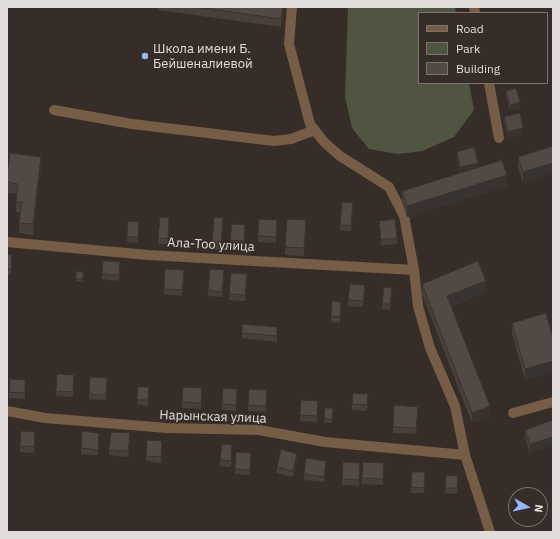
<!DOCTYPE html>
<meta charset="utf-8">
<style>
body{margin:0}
#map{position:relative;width:560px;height:539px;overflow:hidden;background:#362d29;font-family:"IBM Plex Sans",sans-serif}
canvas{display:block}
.frame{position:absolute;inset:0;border:8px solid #e2ddda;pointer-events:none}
.legend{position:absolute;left:418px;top:12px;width:130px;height:72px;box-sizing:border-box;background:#362d29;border:1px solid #7b7370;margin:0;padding:5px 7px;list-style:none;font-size:12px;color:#e2ddda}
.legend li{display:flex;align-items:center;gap:8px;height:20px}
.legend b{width:20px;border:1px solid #7b7370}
.north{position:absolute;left:508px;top:487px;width:40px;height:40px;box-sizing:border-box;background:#362d29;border:1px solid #7b7370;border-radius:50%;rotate:98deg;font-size:11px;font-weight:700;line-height:16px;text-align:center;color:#e2ddda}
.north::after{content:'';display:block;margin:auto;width:14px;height:18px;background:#94b7fd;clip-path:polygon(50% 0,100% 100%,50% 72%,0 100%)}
</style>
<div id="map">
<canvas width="560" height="539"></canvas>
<div class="frame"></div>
<ul class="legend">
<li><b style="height:5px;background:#765d46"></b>Road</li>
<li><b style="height:11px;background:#4f5541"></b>Park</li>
<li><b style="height:11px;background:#524944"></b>Building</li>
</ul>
<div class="north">N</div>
</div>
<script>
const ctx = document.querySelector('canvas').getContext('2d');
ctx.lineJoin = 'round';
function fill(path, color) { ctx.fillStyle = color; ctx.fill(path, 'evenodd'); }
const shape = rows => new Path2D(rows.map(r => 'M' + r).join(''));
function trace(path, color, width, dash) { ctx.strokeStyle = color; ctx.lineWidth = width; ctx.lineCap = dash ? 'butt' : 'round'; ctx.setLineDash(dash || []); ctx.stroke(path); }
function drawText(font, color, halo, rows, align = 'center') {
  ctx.font = font + ' "IBM Plex Sans",sans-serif'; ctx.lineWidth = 3; ctx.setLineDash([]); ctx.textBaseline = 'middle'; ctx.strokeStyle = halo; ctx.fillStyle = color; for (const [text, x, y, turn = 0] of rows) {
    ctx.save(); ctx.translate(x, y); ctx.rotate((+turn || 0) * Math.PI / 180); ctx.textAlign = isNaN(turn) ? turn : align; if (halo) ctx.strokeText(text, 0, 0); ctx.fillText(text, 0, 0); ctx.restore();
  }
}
const green = shape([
 [348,7,455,7,456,13,419,13,419,83,469,83,474,110,454,137,422,151,398,154,369,149,352,128,345,97]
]);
const minor = shape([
 [292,7,289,44,310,124,324,142,340,156,389,187,404,216,414,270,418,306,430,348,455,406,465,455,490,532],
 [474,7,475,13],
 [489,83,499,138],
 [54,110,132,124,274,141,291,139,315,130],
 [7,242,148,255,414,270],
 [7,411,45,418,167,428,259,430,325,442,465,455],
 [513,413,553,402]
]);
const wall = shape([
 [158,7,284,7,281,27,158,10],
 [506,91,520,108,510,111,506,96],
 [504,117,523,134,508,138,504,122],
 [553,146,523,183,518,168,518,157],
 [457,152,478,168,507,186,407,217,402,202,402,191,468,171,460,173,457,157],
 [41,168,33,235,19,233,19,223,21,213,16,212,16,202,17,194,7,193,7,176],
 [353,208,351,231,340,230,340,225],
 [379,221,397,238,397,244,381,245],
 [169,223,168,245,158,244,158,238],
 [223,224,221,250,212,249,212,244],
 [277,226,276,243,258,242,258,236],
 [139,227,138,243,127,242,127,237],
 [306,228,304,256,285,255,285,247],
 [245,230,244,247,230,246,230,240],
 [7,254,12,260,11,275,7,274],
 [120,268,119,281,102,279,102,274],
 [76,271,83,272,83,282,76,281],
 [184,276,182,296,164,294,164,289],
 [224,276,222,297,208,296,208,290],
 [247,280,245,301,229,300,229,294],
 [422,284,486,292,451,306,490,416,472,423,422,294],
 [365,291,363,307,348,306,348,300],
 [392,293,390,310,382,309,382,304],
 [341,307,340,323,331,322,331,316],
 [546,313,525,380,512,334,512,323],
 [277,332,277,342,242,338,242,333],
 [74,380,73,397,56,396,56,391],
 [107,384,106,400,89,399,89,394],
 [25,385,25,399,9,398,9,392],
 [149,393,148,406,137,405,137,400],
 [202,394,201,409,182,408,182,402],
 [237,395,236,411,222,410,222,404],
 [267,396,266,412,248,411,248,405],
 [368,400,367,411,352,410,352,404],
 [318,407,317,422,300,421,300,415],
 [325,408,333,408,332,423,324,422],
 [418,412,416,434,393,433,393,427],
 [553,420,553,445,530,453,525,438,525,430],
 [35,437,34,453,20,452,20,446],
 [99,438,98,455,81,454,81,448],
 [130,439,128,457,109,455,109,450],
 [162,447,161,463,146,461,146,456],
 [232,450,231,467,220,466,220,460],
 [251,459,250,475,235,474,235,469],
 [297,459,293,477,277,473,277,467],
 [326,466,324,482,304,480,304,474],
 [360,469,359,486,342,485,342,479],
 [384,469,383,485,362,484,362,478],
 [425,478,424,493,411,493,411,487],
 [458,481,457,494,445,493,445,488]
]);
const shadedWall = shape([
 [283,7,284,7,281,27,281,19],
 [500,83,511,83,500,86],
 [520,102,520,108,510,111,510,105],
 [523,128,523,134,508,138,508,132],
 [41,157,41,168,33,235,33,224],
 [478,163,478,168,460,173,460,167],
 [553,163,553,173,523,183,523,172],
 [507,175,507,186,407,217,407,206],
 [306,220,306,228,304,256,304,248],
 [486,281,486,292,447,307,447,296],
 [553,361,553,372,525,380,525,369],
 [490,406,490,416,472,423,472,413],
 [553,437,553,445,530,453,530,444],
 [297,454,297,459,293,477,293,471],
 [326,461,326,466,324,482,324,477]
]);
const building = shape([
 [197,7,283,7,281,19,197,7],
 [516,88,520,102,510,105,506,91,516,88],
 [520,113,523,128,508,132,504,117,520,113],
 [553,146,553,163,523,172,518,157,553,146],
 [474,147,478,163,460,167,457,152,474,147],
 [10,153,41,157,33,224,19,223,22,202,16,202,18,184,7,182,7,176,10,153],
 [502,160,507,175,407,206,402,191,502,160],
 [342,202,353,203,351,226,340,225,342,202],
 [160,217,169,218,168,239,158,238,160,217],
 [214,217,223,218,221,244,212,244,214,217],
 [259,219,277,220,276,237,258,236,259,219],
 [287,219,306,220,304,248,285,247,287,219],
 [395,219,397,238,381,240,379,221,395,219],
 [128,221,139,222,138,237,127,237,128,221],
 [232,224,245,225,244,241,230,240,232,224],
 [7,254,12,255,11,269,7,269,7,254],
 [103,261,120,262,119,275,102,274,103,261],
 [478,261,486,281,447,296,490,406,472,413,422,284,478,261],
 [165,269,184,270,182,290,164,289,165,269],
 [210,269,224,270,222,292,208,290,210,269],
 [76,271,83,272,83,279,76,279,76,271],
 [231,273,247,274,245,295,229,294,231,273],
 [350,284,365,285,363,301,348,300,350,284],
 [384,287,392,288,390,304,382,304,384,287],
 [332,301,341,302,340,317,331,316,332,301],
 [546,313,553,338,553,361,525,369,512,323,546,313],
 [242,324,277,327,277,336,242,333,242,324],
 [57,374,74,375,73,392,56,391,57,374],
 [90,377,107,378,106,395,89,394,90,377],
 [10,379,25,380,25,393,9,392,10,379],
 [138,387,149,387,148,400,137,400,138,387],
 [183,387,202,388,201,403,182,402,183,387],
 [223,388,237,389,236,405,222,404,223,388],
 [249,389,267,390,266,406,248,405,249,389],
 [353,393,368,394,367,405,352,404,353,393],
 [301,400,318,401,317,416,300,415,301,400],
 [394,405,418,407,416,428,393,427,394,405],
 [325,408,333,408,332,420,324,419,325,408],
 [553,420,553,437,530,444,525,430,553,420],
 [21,431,35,432,34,447,20,446,21,431],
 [82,431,99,433,98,450,81,448,82,431],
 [111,432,130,433,128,451,109,450,111,432],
 [147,440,162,441,161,457,146,456,147,440],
 [222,444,232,445,231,461,220,460,222,444],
 [281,449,297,454,293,471,277,467,281,449],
 [236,452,251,453,250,470,235,469,236,452],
 [306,458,326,461,324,477,304,474,306,458],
 [343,462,360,463,359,480,342,479,343,462],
 [363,462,384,463,383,479,362,478,363,462],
 [412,472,425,472,424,488,411,487,412,472],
 [446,475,458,476,457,488,445,488,446,475]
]);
const markers = [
 [145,56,4,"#94b7fd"]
];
const poiNames = [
 ["Школа имени Б.",153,49],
 ["Бейшеналиевой",153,64]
];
const streetNames = [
 ["Ала-Тоо улица",211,245,3],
 ["Нарынская улица",213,417,2]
];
fill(green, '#4f5541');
trace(minor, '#765d46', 10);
fill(wall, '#473f3a');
fill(shadedWall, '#393330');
fill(building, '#524944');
trace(building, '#393330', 1);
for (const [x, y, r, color] of markers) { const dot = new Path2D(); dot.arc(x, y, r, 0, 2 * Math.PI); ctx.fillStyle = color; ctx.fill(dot); trace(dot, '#362d29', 1.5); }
drawText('13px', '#e2ddda', '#362d29', poiNames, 'left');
drawText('13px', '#e2ddda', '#362d29', streetNames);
</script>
